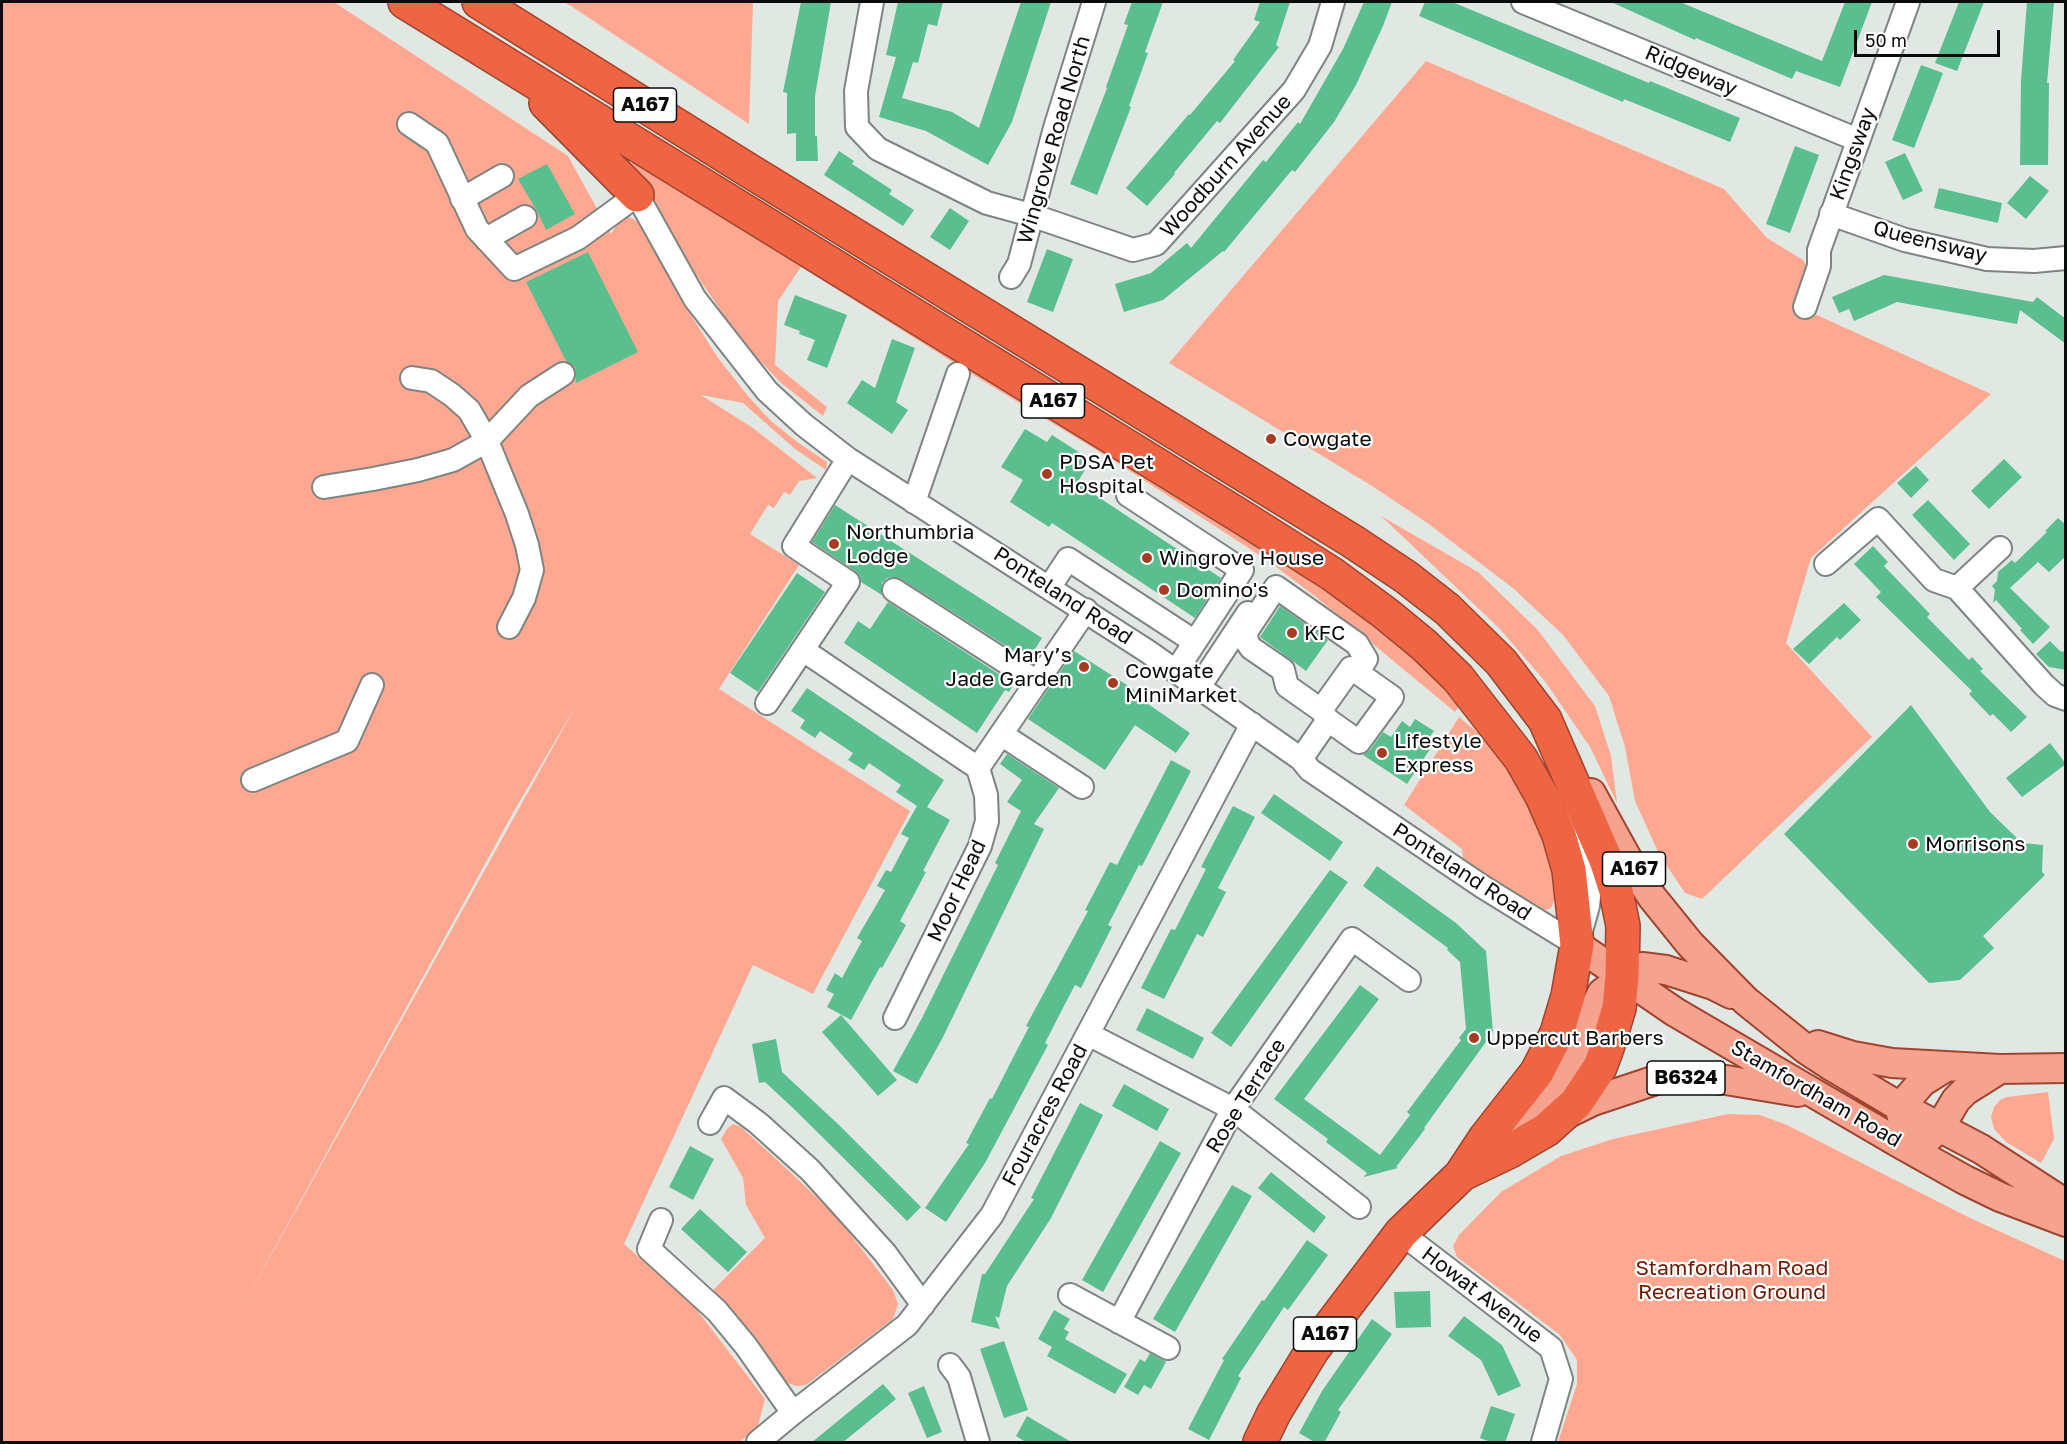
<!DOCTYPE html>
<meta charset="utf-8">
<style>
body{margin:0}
#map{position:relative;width:2067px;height:1444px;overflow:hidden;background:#e1e8e4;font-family:"Golos Text",sans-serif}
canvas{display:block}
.frame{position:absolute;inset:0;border:3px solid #0a0c0b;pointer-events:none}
.scale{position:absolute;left:1854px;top:30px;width:146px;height:27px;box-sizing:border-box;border:3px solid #0a0c0b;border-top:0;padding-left:8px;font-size:18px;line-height:21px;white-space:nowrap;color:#0a0c0b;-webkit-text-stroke:4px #fff;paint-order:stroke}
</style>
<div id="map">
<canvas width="2067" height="1444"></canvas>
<div class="frame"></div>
<div class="scale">50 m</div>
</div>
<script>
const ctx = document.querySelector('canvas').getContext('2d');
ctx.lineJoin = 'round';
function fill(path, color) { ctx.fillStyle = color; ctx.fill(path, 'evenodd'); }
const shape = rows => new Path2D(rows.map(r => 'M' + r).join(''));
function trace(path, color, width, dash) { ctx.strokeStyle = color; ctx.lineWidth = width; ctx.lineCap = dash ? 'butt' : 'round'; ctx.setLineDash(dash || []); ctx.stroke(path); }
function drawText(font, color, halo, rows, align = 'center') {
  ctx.font = font + ' "Golos Text",sans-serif'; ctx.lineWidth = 4.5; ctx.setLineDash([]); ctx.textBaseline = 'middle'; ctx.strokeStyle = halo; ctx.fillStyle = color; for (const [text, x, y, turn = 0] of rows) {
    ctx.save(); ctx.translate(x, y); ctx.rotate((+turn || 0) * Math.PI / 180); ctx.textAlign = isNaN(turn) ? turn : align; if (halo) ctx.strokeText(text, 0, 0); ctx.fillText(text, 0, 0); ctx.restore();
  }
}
const green = shape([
 [2,2,334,2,568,156,611,234,620,220,629,217,640,223,680,298,718,358,748,396,771,421,796,441,827,462,826,470,795,449,743,403,701,395,753,428,817,478,799,481,790,495,784,492,774,508,768,505,750,534,799,565,719,689,910,811,813,994,753,965,624,1244,694,1306,765,1399,758,1426,740,1442,2,1442],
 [577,704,240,1311,514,811],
 [563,2,753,2,749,124,571,6],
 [1426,61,1724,189,1767,238,1803,260,1809,270,1797,306,1991,394,1811,558,1786,643,1872,737,1702,899,1685,893,1659,854,1635,801,1625,747,1609,696,1563,635,1514,589,1426,522,1372,486,1169,363],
 [635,159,1328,586,1424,662,1459,706,1455,712,1316,597,1267,560,1108,457,970,373,801,267,778,301,775,365,827,407,823,416,781,383,742,342,691,267,632,164],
 [1381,516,1478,572,1537,629,1595,706,1611,756,1617,803,1590,747,1544,680,1499,628],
 [1459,717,1497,749,1523,791,1547,849,1557,894,1551,908,1546,910,1537,909,1464,865,1462,849,1404,805],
 [2048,1092,2054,1139,2041,1163,2006,1142,1994,1129,1991,1117,1994,1107,2000,1100,2007,1097],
 [1728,1114,1760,1115,1787,1125,1970,1218,2065,1261,2065,1442,1558,1442,1577,1384,1577,1360,1560,1335,1457,1257,1453,1246,1459,1235,1501,1192,1561,1156,1613,1139],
 [733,1124,741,1127,788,1170,838,1218,893,1290,898,1304,893,1319,806,1385,796,1386,785,1382,754,1336,713,1290,765,1238,746,1205,743,1178,721,1139,727,1129]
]);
const building = shape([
 [801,2,831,2,815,96,815,136,817,136,818,161,796,161,796,133,787,134,787,93,783,92],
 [898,2,943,2,937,26,928,24,918,63,913,62,902,98,952,112,979,128,1021,2,1051,2,1012,122,988,165,926,131,879,117,896,57,886,55],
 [1132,2,1163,2,1145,52,1148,53,1129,106,1131,107,1097,195,1070,184,1107,88,1106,87,1128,25,1124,24],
 [1260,2,1290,2,1276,45,1279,47,1220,123,1217,121,1174,173,1175,174,1147,206,1126,188,1189,114,1190,115,1235,61,1233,60,1260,22,1254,20],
 [1364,2,1392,2,1383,26,1356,85,1334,122,1295,172,1292,170,1224,252,1223,251,1163,300,1124,312,1115,284,1151,273,1187,243,1191,248,1263,160,1266,162,1298,122,1300,124,1343,49],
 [1425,2,1452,2,1649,83,1650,81,1740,118,1730,142,1624,99,1623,102,1419,16],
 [1611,2,1680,2,1822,61,1845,2,1872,2,1840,87,1796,71,1792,79,1696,38,1695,40],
 [1959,2,1984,2,1957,71,1935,63],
 [2027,2,2054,2,2047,83,2049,83,2048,165,2020,165,2021,80],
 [1921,65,1943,73,1914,148,1892,140],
 [1795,146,1819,155,1790,233,1766,224],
 [839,151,854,161,852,164,892,190,889,194,914,210,903,226,824,175],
 [1905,153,1923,191,1903,200,1885,162],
 [547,164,575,214,546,230,537,211,518,179],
 [2030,176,2049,191,2026,219,2007,203],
 [1939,188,2002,203,1998,223,1934,208],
 [950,208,969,221,950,250,930,237],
 [1047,249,1073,259,1053,312,1027,302],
 [588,252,638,352,576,383,575,367,566,361,526,282],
 [1884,275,2033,302,2037,297,2066,319,2066,344,2020,310,2017,324,1897,302,1854,321,1849,309,1839,313,1832,297],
 [795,295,847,315,827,368,807,360,815,340,799,334,800,331,784,325],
 [892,339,915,348,896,402,908,410,892,434,847,403,862,380,875,388],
 [1025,429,1047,442,1052,435,1091,460,1077,483,1221,578,1195,618,1052,523,1049,527,1010,502,1023,480,1001,467],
 [2004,459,2022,477,1989,509,1971,491],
 [1916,466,1929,480,1911,498,1897,483],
 [1928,500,1970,544,1954,560,1912,515],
 [835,505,1042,638,1028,660,901,579,894,577,887,578,882,583,882,595,861,582,860,576,855,571,812,542],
 [2058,518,2066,525,2066,556,2049,572,2038,562,2010,588,2050,627,2033,644,2020,630,2022,629,1996,600,1993,603,1995,590,1992,586,1997,581,1998,572,2012,560,2015,563,2047,532,2045,531],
 [1873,546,1888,562,1884,566,1930,614,1927,617,1969,660,1972,657,1983,669,1980,671,2027,717,2011,732,1993,714,1990,716,1969,694,1972,691,1876,597,1881,592,1854,564],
 [797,573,825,592,758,692,730,673],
 [888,602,1014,684,1009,692,1005,690,977,733,844,643,858,621,870,629],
 [1844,603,1861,620,1840,640,1837,637,1809,664,1793,649],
 [1280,606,1328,640,1306,671,1260,637],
 [2050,641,2060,651,2066,652,2066,670,2049,667,2036,654],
 [1074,651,1150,700,1148,704,1190,733,1176,753,1135,725,1105,770,1028,719],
 [807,688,944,780,927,807,950,820,923,871,926,872,900,921,906,925,882,968,880,967,851,1020,827,1007,834,994,826,990,835,973,842,978,862,941,857,938,885,890,877,886,886,870,891,872,909,838,901,834,917,806,896,792,901,785,869,763,864,770,848,760,853,753,820,731,815,738,800,728,805,720,791,711],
 [1911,705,1990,812,2022,843,2043,845,2042,872,2045,875,1983,936,1994,948,1960,980,1929,983,1784,834],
 [1415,719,1434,731,1428,739,1434,743,1407,784,1363,755,1370,750,1383,732,1391,737,1402,721,1410,727],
 [2050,743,2066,764,2022,797,2006,778],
 [1007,754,1059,788,1034,824,1044,829,942,1039,917,1084,893,1071,921,1020,984,893,998,865,995,863,1021,811,1007,802,1022,780,1000,764],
 [1171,760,1191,771,1142,866,1139,865,1108,925,1112,927,1081,988,1075,985,1066,1002,1045,1043,1048,1045,985,1163,946,1222,925,1208,969,1144,966,1143,990,1098,992,1099,1018,1048,1029,1027,1026,1026,1088,911,1085,910,1110,862,1117,865],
 [1274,794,1343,842,1330,861,1261,813],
 [1233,806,1255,817,1218,888,1226,892,1203,937,1197,934,1164,999,1141,988,1171,929,1175,930,1206,869,1201,867],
 [1377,866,1456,923,1486,951,1493,1032,1424,1128,1425,1129,1396,1167,1398,1168,1364,1177,1367,1173,1326,1142,1328,1139,1274,1099,1360,985,1379,999,1304,1099,1380,1155,1410,1115,1407,1112,1461,1040,1459,1038,1466,1029,1460,962,1447,950,1448,948,1363,886],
 [1330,870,1348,882,1231,1047,1211,1033],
 [1147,1008,1204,1038,1193,1059,1136,1030],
 [841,1015,897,1080,878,1096,822,1032],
 [776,1039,782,1072,839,1125,921,1207,907,1221,794,1109,765,1082,759,1083,752,1044],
 [1124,1084,1169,1109,1157,1131,1112,1106],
 [1080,1103,1103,1115,1051,1218,1007,1286,999,1318,995,1316,1000,1329,971,1322,982,1274,985,1274,1034,1199,1031,1198],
 [1160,1141,1181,1153,1103,1292,1082,1280],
 [690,1146,714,1159,693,1200,669,1187],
 [1271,1172,1326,1217,1314,1233,1258,1188],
 [1232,1185,1252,1196,1175,1332,1153,1319],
 [700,1209,747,1252,728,1272,681,1229],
 [1307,1240,1328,1255,1288,1310,1284,1307,1238,1376,1241,1378,1209,1440,1188,1429,1224,1360,1222,1359,1262,1300,1264,1301],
 [1430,1291,1431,1327,1396,1328,1394,1292],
 [1054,1310,1070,1319,1064,1329,1069,1332,1065,1339,1127,1374,1115,1394,1047,1356,1052,1347,1038,1339],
 [1464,1316,1502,1345,1521,1386,1498,1396,1481,1360,1448,1336],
 [1372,1319,1392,1334,1338,1410,1341,1412,1324,1443,1316,1443,1299,1433,1322,1391],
 [1004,1341,1028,1410,1004,1418,980,1349],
 [1150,1353,1166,1362,1151,1389,1144,1385,1138,1395,1124,1387,1140,1359,1145,1362],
 [883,1384,896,1399,842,1443,811,1443],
 [924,1386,942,1432,927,1438,908,1393],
 [1491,1406,1515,1414,1505,1443,1493,1443,1480,1438],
 [1027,1416,1049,1429,1073,1443,1027,1443,1016,1436]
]);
const minor = shape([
 [872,2,856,91,857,127,878,149,987,203,1031,215,1133,250,1156,244,1294,90,1320,46,1333,2],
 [1523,2,1858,140],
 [409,124,437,143,477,229,514,269,578,238,637,195,695,299,767,391,804,425,848,459,1147,651,1301,759,1310,770,1483,887,1577,945,1588,906,1590,887,1588,868,1575,819],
 [462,199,502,176],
 [1831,214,1905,240,1987,259,2034,261,2066,258],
 [486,239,525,217],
 [1011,277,1019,264,1055,128,1094,2],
 [1805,307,1819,266,1819,250,1908,2],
 [412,378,431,381,452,395,469,410,487,441,517,514,527,545,532,570,524,598,509,627],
 [324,487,373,479,418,470,453,460,487,441,529,396,563,374],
 [1128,495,1242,570,1176,671],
 [914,502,958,374],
 [1826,564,1878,519,1934,580,1957,588,2044,685,2055,695,2066,699],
 [1049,588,1068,559,1195,642],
 [1957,588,2000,548],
 [894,590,1037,682],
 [803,650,978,768],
 [1199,687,1248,613],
 [767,703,848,582,794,546,848,459],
 [1321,710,1351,668,1392,697,1359,742,1328,720],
 [1001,734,1082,787],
 [1301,759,1328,720,1321,710,1287,686,1283,670,1251,648,1247,642,1246,632,1276,587,1357,644,1366,659,1357,673],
 [253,780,347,741,372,685],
 [895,1018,980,846,987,821,986,795,978,768,1086,610],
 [1088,1034,1233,1109,1359,1207],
 [710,1123,724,1098,758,1123,810,1170,885,1253,923,1305],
 [661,1220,649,1249,717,1311,746,1346,793,1413],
 [1401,1233,1551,1348,1561,1379,1543,1442],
 [1070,1295,1168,1348],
 [1119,1322,1233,1109,1352,939,1409,980],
 [950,1365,959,1377,978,1442],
 [758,1442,793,1413,907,1325,992,1215,1252,724]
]);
const major = shape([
 [1591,793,1628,860,1652,897,1690,944,1746,1001,1807,1050,1833,1067,1890,1101,1981,1149,2066,1204],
 [1577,945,1675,1012,1899,1143,1965,1180,2000,1197,2066,1222],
 [1818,1045,1853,1056,1892,1063,2000,1069,2066,1068],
 [1564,1115,1593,1101,1659,1079,1695,1078,1726,1080,1798,1092],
 [1906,1124,1901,1114,1902,1107,1908,1098,1922,1082,1946,1067],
 [1486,1137,1530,1118,1539,1111,1578,1056,1590,1017,1602,993,1633,970,1642,967,1666,970,1713,985,1731,994],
 [1927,1139,1940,1127,1956,1100,1965,1091,2000,1069]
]);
const highway = shape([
 [405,2,1245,519,1332,574,1385,613,1424,645,1458,678,1521,759,1543,798,1559,835,1569,870,1577,945,1568,996,1557,1033,1537,1072,1486,1137,1461,1175,1401,1233,1313,1349,1274,1413,1260,1442],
 [479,2,740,165,1352,541,1406,577,1447,609,1501,662,1545,720,1606,860,1616,891,1623,926,1622,976,1619,1008,1607,1048,1600,1067,1576,1103,1546,1130,1510,1151,1462,1174],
 [546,103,637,195]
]);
const markers = [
 [1271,439,6,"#a53c22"],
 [1047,474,6,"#a53c22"],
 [834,544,6,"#a53c22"],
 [1147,558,6,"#a53c22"],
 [1164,590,6,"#a53c22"],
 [1292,633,6,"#a53c22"],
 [1084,667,6,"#a53c22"],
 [1113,683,6,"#a53c22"],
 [1382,753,6,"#a53c22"],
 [1913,844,6,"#a53c22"],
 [1474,1038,6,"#a53c22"]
];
const shields = [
 [645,105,63],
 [1053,401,63],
 [1634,869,63],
 [1686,1078,78],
 [1325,1334,63]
];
const shieldNames = [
 ["A167",645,105],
 ["A167",1053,401],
 ["A167",1634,869],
 ["B6324",1686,1078],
 ["A167",1325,1334]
];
const streetNames = [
 ["Ridgeway",1691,71,23],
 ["Wingrove Road North",1054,140,-74],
 ["Kingsway",1853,154,-70],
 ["Woodburn Avenue",1226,166,-48],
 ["Queensway",1930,242,14],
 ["Ponteland Road",1063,596,33],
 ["Ponteland Road",1462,872,33],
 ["Moor Head",957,891,-65],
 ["Stamfordham Road",1816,1094,30],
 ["Rose Terrace",1246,1096,-58],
 ["Fouracres Road",1045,1115,-62],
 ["Howat Avenue",1482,1295,37]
];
const poiNames = [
 ["Cowgate",1283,439],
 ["PDSA Pet",1059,462],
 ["Hospital",1059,486],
 ["Northumbria",846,532],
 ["Lodge",846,556],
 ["Wingrove House",1159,558],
 ["Domino's",1176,590],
 ["KFC",1304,633],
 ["Mary’s",1072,655,"right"],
 ["Jade Garden",1072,679,"right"],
 ["Cowgate",1125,671],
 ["MiniMarket",1125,695],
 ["Lifestyle",1394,741],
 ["Express",1394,765],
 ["Morrisons",1925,844],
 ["Uppercut Barbers",1486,1038]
];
const parkNames = [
 ["Stamfordham Road",1732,1268],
 ["Recreation Ground",1732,1292]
];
fill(green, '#fea892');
fill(building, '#5abe8e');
trace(minor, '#7e8481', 26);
trace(major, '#9f452f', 32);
trace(highway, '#9f452f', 36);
trace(minor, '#fff', 22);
trace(major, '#f5a28e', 28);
trace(highway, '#ef6442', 33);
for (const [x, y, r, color] of markers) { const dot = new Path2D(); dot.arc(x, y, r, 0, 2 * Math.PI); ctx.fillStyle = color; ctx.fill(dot); trace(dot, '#fff', 2); }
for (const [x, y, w] of shields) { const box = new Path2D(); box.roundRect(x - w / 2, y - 17, w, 34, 4.5); ctx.fillStyle = '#fff'; ctx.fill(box); trace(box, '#0a0c0b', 1.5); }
drawText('bold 20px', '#0a0c0b', null, shieldNames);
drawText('21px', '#0a0c0b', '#fff', streetNames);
drawText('21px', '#0a0c0b', '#fff', poiNames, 'left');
drawText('21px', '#6b1a03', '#fff', parkNames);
</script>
